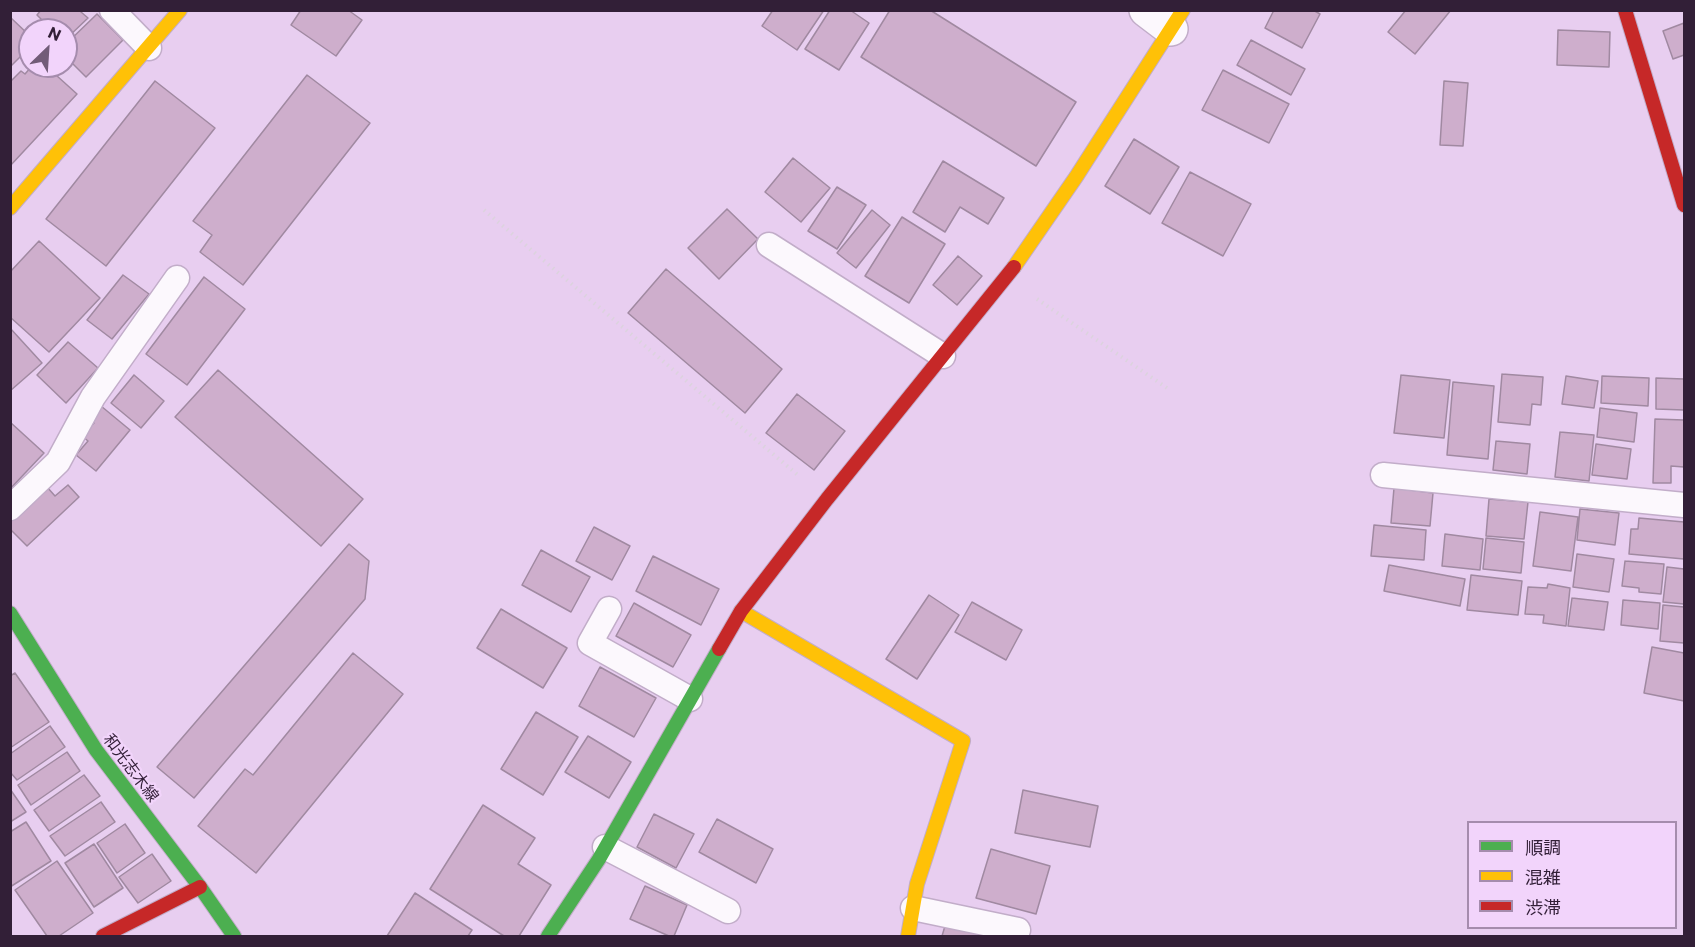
<!DOCTYPE html>
<meta charset="utf-8">
<style>
body{margin:0}
#map{position:relative;width:1695px;height:947px;overflow:hidden;background:#e8cef0;font-family:Commissioner,"Noto Sans JP",sans-serif}
canvas{display:block}
.frame{position:absolute;inset:0;border:12px solid #321f37;pointer-events:none}
.legend{position:absolute;left:1467px;top:821px;width:210px;height:108px;box-sizing:border-box;background:#f2d4fb;border:2px solid #a58cad;margin:0;padding:8px 10px;list-style:none;font-size:18px;color:#321f37}
.legend li{display:flex;align-items:center;gap:12px;height:30px}
.legend b{width:30px;border:2px solid #a58cad}
.north{position:absolute;left:18px;top:18px;width:60px;height:60px;box-sizing:border-box;background:#f2d4fb;border:2px solid #a58cad;border-radius:50%;rotate:25deg;font-size:16px;font-weight:700;line-height:24px;text-align:center;color:#321f37}
.north::after{content:'';display:block;margin:auto;width:21px;height:27px;background:#725c78;clip-path:polygon(50% 0,100% 100%,50% 72%,0 100%)}
</style>
<div id="map">
<canvas width="1695" height="947"></canvas>
<div class="frame"></div>
<ul class="legend">
<li><b style="height:8px;background:#4caf50"></b>順調</li>
<li><b style="height:8px;background:#ffc107"></b>混雑</li>
<li><b style="height:8px;background:#c62828"></b>渋滞</li>
</ul>
<div class="north">N</div>
</div>
<script>
const ctx = document.querySelector('canvas').getContext('2d');
ctx.lineJoin = 'round';
function fill(path, color) { ctx.fillStyle = color; ctx.fill(path, 'evenodd'); }
const shape = rows => new Path2D(rows.map(r => 'M' + r).join(''));
function trace(path, color, width, dash) { ctx.strokeStyle = color; ctx.lineWidth = width; ctx.lineCap = dash ? 'butt' : 'round'; ctx.setLineDash(dash || []); ctx.stroke(path); }
function drawText(font, color, halo, rows, align = 'center') {
  ctx.font = font + ' Commissioner,"Noto Sans JP",sans-serif'; ctx.lineWidth = 4.5; ctx.setLineDash([]); ctx.textBaseline = 'middle'; ctx.strokeStyle = halo; ctx.fillStyle = color; for (const [text, x, y, turn = 0] of rows) {
    ctx.save(); ctx.translate(x, y); ctx.rotate((+turn || 0) * Math.PI / 180); ctx.textAlign = isNaN(turn) ? turn : align; if (halo) ctx.strokeText(text, 0, 0); ctx.fillText(text, 0, 0); ctx.restore();
  }
}
const building = shape([
 [41,10,82,10,81,12,88,18,66,39,66,30,52,30,37,15,41,10],
 [301,10,348,10,362,20,336,56,291,25,301,10],
 [773,10,824,10,797,50,762,26,773,10],
 [830,10,850,10,869,23,839,70,805,49,830,10],
 [890,10,930,10,1076,102,1036,166,861,57,890,10],
 [1274,10,1313,10,1320,14,1302,48,1265,28,1274,10],
 [1406,10,1451,10,1415,54,1388,32,1406,10],
 [97,14,123,40,86,77,66,57,66,44,97,14],
 [10,17,30,36,30,47,10,67,10,17],
 [1684,23,1684,55,1673,59,1663,31,1684,23],
 [1558,30,1610,32,1609,67,1557,65,1558,30],
 [1251,40,1305,69,1291,95,1237,65,1251,40],
 [32,66,46,66,77,94,10,166,10,82,21,71,25,74,32,66],
 [1223,70,1289,104,1269,143,1202,110,1223,70],
 [307,75,370,123,243,285,200,252,212,235,193,221,307,75],
 [155,81,215,128,106,266,46,219,155,81],
 [1444,81,1468,83,1463,146,1440,145,1444,81],
 [1134,139,1179,167,1150,214,1105,186,1134,139],
 [793,158,830,188,801,222,765,192,793,158],
 [943,161,1004,198,988,224,960,207,945,232,913,212,943,161],
 [1190,172,1251,204,1223,256,1162,223,1190,172],
 [837,187,866,205,837,249,808,231,837,187],
 [727,209,758,239,719,279,688,248,727,209],
 [872,210,890,225,856,268,837,253,872,210],
 [902,217,945,244,909,303,865,276,902,217],
 [39,241,100,298,49,352,10,317,10,272,39,241],
 [958,256,982,276,957,305,933,285,958,256],
 [666,269,782,369,745,413,628,313,666,269],
 [123,275,149,294,112,339,87,320,123,275],
 [204,277,245,309,187,385,146,354,204,277],
 [10,328,42,363,10,391,10,328],
 [68,342,98,368,66,403,37,375,68,342],
 [218,370,363,499,321,546,175,417,218,370],
 [1502,374,1543,377,1541,405,1532,404,1530,425,1498,422,1502,374],
 [134,375,164,401,141,428,111,403,134,375],
 [1401,375,1450,380,1444,438,1394,433,1401,375],
 [1566,376,1598,381,1594,408,1562,404,1566,376],
 [1602,376,1649,378,1648,406,1601,403,1602,376],
 [1656,378,1684,379,1684,410,1656,409,1656,378],
 [1453,382,1494,386,1488,459,1447,455,1453,382],
 [797,394,845,431,814,470,766,433,797,394],
 [101,406,130,430,96,471,76,455,88,441,82,436,94,423,90,419,101,406],
 [1600,408,1637,413,1634,442,1597,437,1600,408],
 [1655,419,1684,420,1684,467,1671,466,1671,483,1653,483,1655,419],
 [10,422,44,453,10,489,10,422],
 [1560,432,1594,435,1589,481,1555,477,1560,432],
 [1496,441,1530,444,1527,474,1493,470,1496,441],
 [1596,444,1631,449,1627,479,1592,475,1596,444],
 [68,485,79,497,27,546,10,529,10,522,47,487,55,496,68,485],
 [1394,488,1433,493,1430,526,1391,523,1394,488],
 [1489,499,1528,502,1524,539,1486,536,1489,499],
 [1580,509,1619,513,1615,545,1577,540,1580,509],
 [1540,512,1578,517,1571,571,1533,566,1540,512],
 [1639,518,1684,522,1684,559,1629,554,1631,529,1638,529,1639,518],
 [1374,525,1426,530,1424,560,1371,556,1374,525],
 [594,527,630,546,612,580,576,561,594,527],
 [1445,534,1483,539,1480,570,1442,566,1445,534],
 [1486,538,1524,542,1521,573,1483,569,1486,538],
 [349,544,369,561,365,599,194,798,157,767,349,544],
 [541,550,590,577,571,612,522,585,541,550],
 [1577,554,1614,559,1609,592,1573,587,1577,554],
 [653,556,719,589,701,625,636,591,653,556],
 [1625,561,1664,564,1661,594,1639,592,1639,588,1622,586,1625,561],
 [1389,565,1465,579,1460,606,1384,591,1389,565],
 [1667,567,1684,569,1684,604,1663,602,1667,567],
 [1471,575,1522,581,1518,615,1467,610,1471,575],
 [1548,584,1570,588,1566,626,1543,623,1544,615,1525,614,1528,587,1547,588,1548,584],
 [929,595,959,615,917,679,886,659,929,595],
 [1572,598,1608,602,1604,630,1568,626,1572,598],
 [1623,600,1660,603,1658,629,1621,625,1623,600],
 [972,602,1022,630,1006,660,955,632,972,602],
 [634,603,691,635,673,667,616,636,634,603],
 [1663,605,1684,607,1684,643,1660,641,1663,605],
 [501,609,567,648,543,688,477,648,501,609],
 [1652,647,1684,653,1684,701,1644,693,1652,647],
 [353,653,403,694,256,873,198,826,245,769,253,775,353,653],
 [600,667,656,698,634,737,579,706,600,667],
 [15,673,49,722,10,748,10,676,15,673],
 [536,712,578,737,543,795,501,769,536,712],
 [50,726,65,747,17,780,10,772,10,754,50,726],
 [588,736,631,762,609,798,565,772,588,736],
 [67,752,80,771,31,805,18,785,67,752],
 [84,775,100,796,49,831,34,810,84,775],
 [10,789,26,812,10,822,10,789],
 [1023,790,1098,806,1090,847,1015,833,1023,790],
 [101,802,115,822,65,856,50,836,101,802],
 [483,805,535,838,518,864,551,885,519,936,504,936,430,889,483,805],
 [654,814,694,834,676,868,637,847,654,814],
 [717,819,773,849,756,883,699,852,717,819],
 [26,822,51,861,10,887,10,832,26,822],
 [125,824,145,853,117,873,97,843,125,824],
 [94,844,123,888,94,907,65,863,94,844],
 [991,849,1050,866,1036,914,976,898,991,849],
 [152,854,171,881,138,903,119,877,152,854],
 [57,861,93,913,59,936,47,936,15,890,57,861],
 [645,886,687,905,674,936,669,936,630,919,645,886],
 [415,893,472,930,468,936,387,936,415,893],
 [945,926,987,936,942,936,945,926]
]);
const path = shape([
 [484,210,799,476],
 [1037,299,1167,388]
]);
const lane = shape([
 [112,10,149,48],
 [769,245,943,356],
 [1383,475,1684,505],
 [10,508,58,462,93,397,177,278],
 [609,609,590,643,690,699],
 [605,847,728,911],
 [913,908,1018,930]
]);
const street = shape([
 [1146,10,1171,29]
]);
const fast = shape([
 [10,613,96,750,200,887,234,936],
 [548,936,599,859,719,649]
]);
const slow = shape([
 [10,208,180,10],
 [1014,267,1076,177,1183,10],
 [741,611,963,741,917,884,908,936]
]);
const jam = shape([
 [1625,10,1684,205],
 [719,649,741,611,827,499,1014,267],
 [103,936,200,887]
]);
const streetNames = [
 ["和光志木線",131,768,53]
];
fill(building, '#ceaecc');
trace(building, '#a089a1', 1.5);
trace(lane, '#c2adc9', 27);
trace(street, '#c2adc9', 36);
trace(fast, '#c2adc9', 16);
trace(slow, '#c2adc9', 16);
trace(jam, '#c2adc9', 16);
trace(path, '#dcd3de', 4, [1.5, 4.5]);
trace(lane, '#fcf8fd', 24);
trace(street, '#fcf8fd', 33);
trace(fast, '#4caf50', 14);
trace(slow, '#ffc107', 14);
trace(jam, '#c62828', 14);
drawText('16px', '#321f37', '#f2d4fb', streetNames);
</script>
